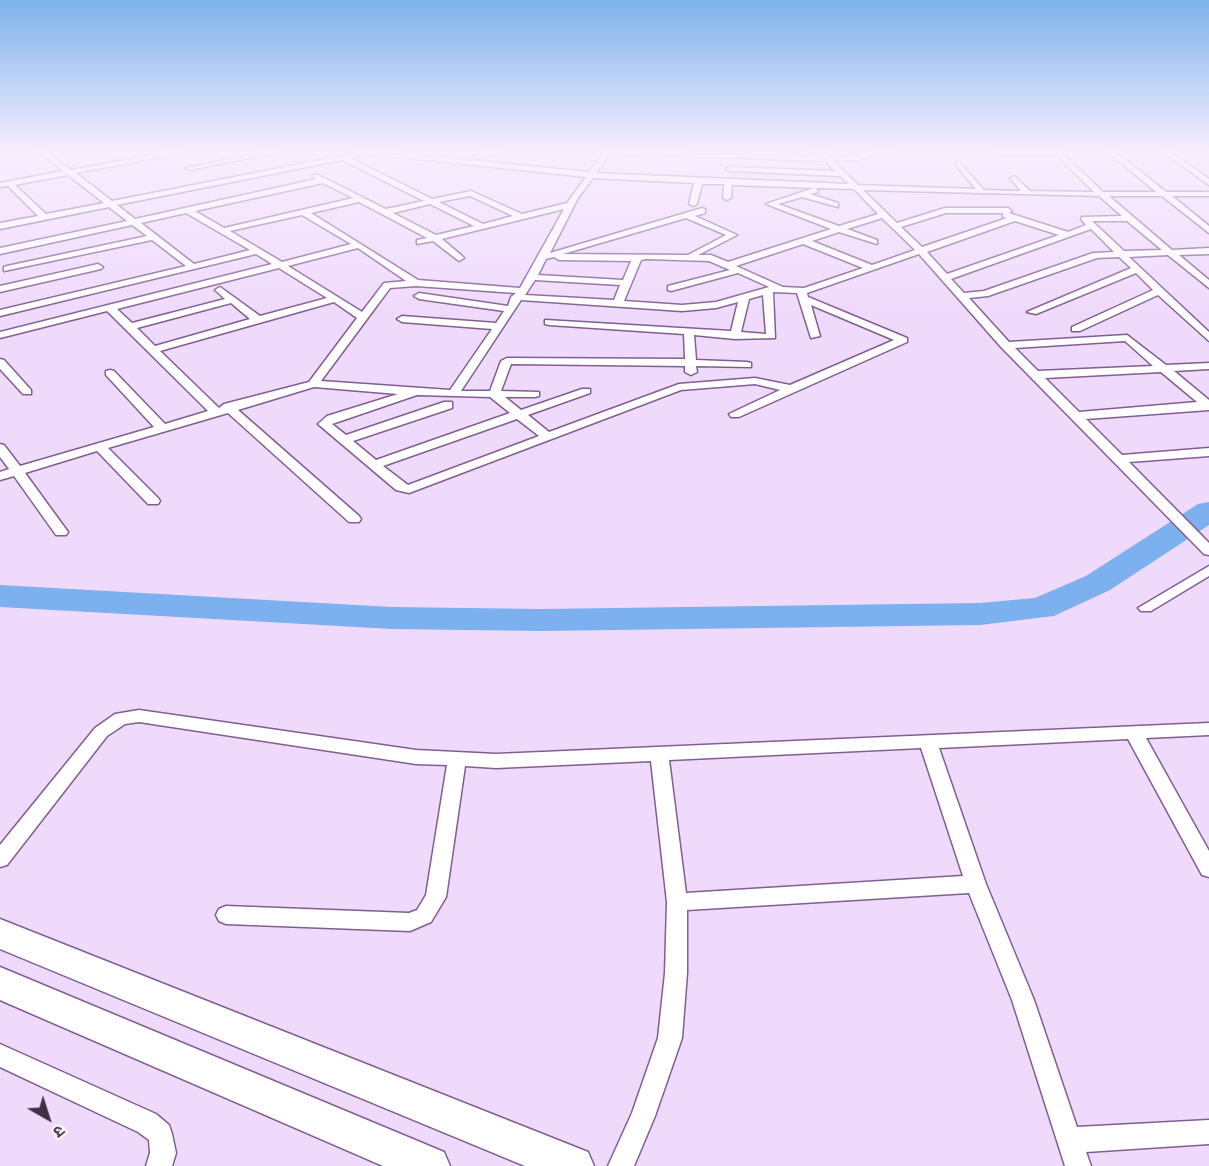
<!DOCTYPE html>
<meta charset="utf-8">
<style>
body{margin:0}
#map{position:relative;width:1209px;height:1166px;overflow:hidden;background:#f0dafc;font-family:"PT Sans","Noto Sans Devanagari",sans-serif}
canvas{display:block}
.north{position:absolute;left:18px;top:1088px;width:60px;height:60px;-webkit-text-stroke:4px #fff;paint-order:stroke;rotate:141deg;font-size:16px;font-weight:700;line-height:24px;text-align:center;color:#3f3046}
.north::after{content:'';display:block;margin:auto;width:21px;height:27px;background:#3f3046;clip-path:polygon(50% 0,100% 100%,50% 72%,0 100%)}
</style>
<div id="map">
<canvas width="1209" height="1166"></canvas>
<div class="north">उ</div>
</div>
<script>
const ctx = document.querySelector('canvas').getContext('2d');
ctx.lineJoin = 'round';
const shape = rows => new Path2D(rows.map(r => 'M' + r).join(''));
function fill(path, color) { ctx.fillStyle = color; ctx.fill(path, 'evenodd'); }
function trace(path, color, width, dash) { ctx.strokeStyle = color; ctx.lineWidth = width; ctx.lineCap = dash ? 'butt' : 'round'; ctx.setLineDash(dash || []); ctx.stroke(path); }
const river = shape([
 [1209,502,1209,525,1110,590,1054,616,980,625,541,631,392,629,0,607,0,585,392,607,541,609,980,603,1035,598,1086,576,1198,504,1209,502]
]);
const street = shape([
 [40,152,47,152,71,170,168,152,181,152,178,154,76,173,112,201,361,152,386,152,463,159,490,152,501,152,470,160,589,172,605,152,611,152,596,173,849,184,840,176,730,171,726,169,730,167,835,171,825,161,624,154,620,152,820,156,816,152,824,152,829,157,891,152,857,160,834,161,858,185,976,189,955,164,959,162,984,190,1021,191,1010,178,1014,176,1030,191,1094,192,1055,154,998,154,994,152,1061,152,1103,192,1156,192,1108,152,1116,152,1166,192,1209,192,1209,196,1172,196,1209,226,1209,233,1162,196,1109,196,1172,250,1209,248,1209,254,1179,255,1209,280,1209,288,1168,255,1129,257,1209,332,1209,341,1158,295,1080,331,1072,331,1072,327,1153,290,1136,273,1036,314,1027,312,1131,268,1119,257,1097,258,988,296,969,298,1009,342,1127,335,1166,365,1209,363,1209,369,1174,371,1209,400,1209,410,1086,419,1122,455,1209,448,1209,456,1129,462,1209,543,1209,555,1204,554,1001,347,919,254,807,293,808,297,907,338,907,342,739,417,731,417,729,414,780,390,755,384,681,390,409,493,396,490,318,424,327,416,398,394,314,387,238,410,359,516,361,519,359,522,349,522,228,413,108,448,158,498,160,501,158,504,148,504,97,451,25,473,68,532,66,535,56,535,14,476,0,480,0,472,9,469,0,457,0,444,4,445,20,466,154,427,106,375,106,371,110,370,114,371,165,424,208,411,107,311,0,338,0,332,272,264,256,254,0,316,0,310,186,266,152,240,4,271,4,267,7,266,147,236,132,225,0,254,0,248,127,221,109,207,0,229,0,223,38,216,8,186,0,187,0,183,63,171,40,152],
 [370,154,586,177,567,203,522,214,471,191,432,199,350,158,370,154],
 [342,160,424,201,386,209,316,174,312,176,316,179,135,219,117,205,342,160],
 [68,175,104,203,46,214,15,185,68,175],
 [593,178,694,183,689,204,693,206,697,204,702,184,724,184,723,198,727,200,731,198,732,185,814,188,766,204,831,229,728,262,711,255,698,255,737,235,695,216,705,213,705,209,702,208,550,253,578,198,593,178],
 [323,183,353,198,224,228,195,211,323,183],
 [816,188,854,189,878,214,839,226,778,204,802,197,838,207,838,203,810,194,818,192,816,188],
 [863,190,1099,196,1122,216,1082,217,1081,219,1086,225,1068,232,1009,213,1012,211,1008,208,945,208,897,223,863,190],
 [470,196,513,216,483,224,439,202,470,196],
 [359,202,427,238,417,240,417,244,433,241,459,261,464,258,462,256,442,239,564,209,520,288,418,280,311,213,359,202],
 [430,204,474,226,436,235,393,213,430,204],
 [186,213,250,250,194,264,141,223,186,213],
 [946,213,1003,213,1003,217,1007,218,922,247,901,227,946,213],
 [302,215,351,244,282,262,230,231,302,215],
 [686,218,726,235,688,255,563,254,686,218],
 [882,218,915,250,872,265,812,241,839,232,877,244,877,240,847,229,882,218],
 [1015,221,1059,235,947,274,927,252,1015,221],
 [1092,221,1127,221,1162,250,1124,251,1092,221],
 [1091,229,1114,252,1093,253,984,291,964,293,951,279,1091,229],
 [803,244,863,268,804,288,783,287,736,266,803,244],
 [358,248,406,281,384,283,362,312,288,266,358,248],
 [554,257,559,260,631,261,623,280,538,275,546,259,554,257],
 [646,259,709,261,730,270,668,286,668,290,671,291,738,273,769,287,716,302,682,305,624,301,641,260,646,259],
 [279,268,327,298,260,316,220,287,215,290,225,299,132,323,117,309,279,268],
 [535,280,620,285,614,300,525,295,535,280],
 [416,286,516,293,511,297,508,306,419,293,414,296,419,299,504,311,496,323,402,316,397,319,402,322,492,329,450,390,321,381,390,288,416,286],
 [773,292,797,293,811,338,820,336,811,305,894,340,790,385,755,378,679,384,549,432,528,415,590,393,590,389,582,389,521,410,505,397,535,397,539,396,539,392,501,391,511,364,685,366,685,372,691,375,697,372,696,366,751,367,751,363,747,362,696,360,694,335,735,339,775,338,773,292],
 [763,295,766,334,741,332,749,299,763,295],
 [521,300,682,311,716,308,738,302,731,331,545,320,545,324,549,325,684,334,685,359,507,358,501,361,490,391,461,391,521,300],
 [334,302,357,318,309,382,224,404,219,408,160,351,334,302],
 [231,303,250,319,155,346,137,328,231,303],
 [1125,341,1153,366,1038,371,1015,348,1125,341],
 [1161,372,1197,402,1079,412,1045,378,1161,372],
 [417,395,490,397,510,413,376,460,353,441,452,408,452,402,444,402,346,435,332,424,417,395],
 [517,419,539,436,408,485,383,466,517,419],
 [265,152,278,152,190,170,186,168,265,152],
 [1163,152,1171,152,1209,179,1209,185,1163,152],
 [98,264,103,267,101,269,0,292,0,286,98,264],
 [0,359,4,360,31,390,31,394,23,394,0,369,0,359],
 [1209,566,1209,576,1151,611,1141,611,1138,608,1209,566],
 [139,710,416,750,496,754,1209,723,1209,735,1146,738,1209,851,1209,877,1202,875,1128,739,939,748,986,884,1034,1000,1077,1127,1209,1120,1209,1144,1086,1152,1091,1166,1065,1166,1012,1000,969,893,687,910,687,973,682,1038,655,1116,634,1166,608,1166,632,1113,658,1038,665,973,667,902,651,761,496,768,465,766,446,897,431,922,410,931,226,924,219,921,216,915,219,909,226,906,409,913,417,910,426,895,447,765,416,764,139,722,125,724,107,736,7,865,0,867,0,845,95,728,115,714,139,710],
 [921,748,963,876,686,893,669,760,921,748],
 [0,1044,156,1114,169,1125,172,1134,176,1153,172,1166,146,1166,150,1153,149,1140,138,1132,0,1067,0,1044]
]);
const primary = shape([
 [0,919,588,1152,594,1166,525,1166,0,949,0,919],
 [0,967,444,1152,450,1166,383,1166,0,1000,0,967]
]);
fill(river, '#7db0ef');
trace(street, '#805e91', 3);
trace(primary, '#805e91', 3);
fill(street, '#fff');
fill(primary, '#fff');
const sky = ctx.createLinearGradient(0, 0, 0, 315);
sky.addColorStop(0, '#7db2eb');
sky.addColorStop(0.48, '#f8eefe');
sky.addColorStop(1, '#f8eefe00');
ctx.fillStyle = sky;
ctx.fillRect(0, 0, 1209, 315);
</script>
